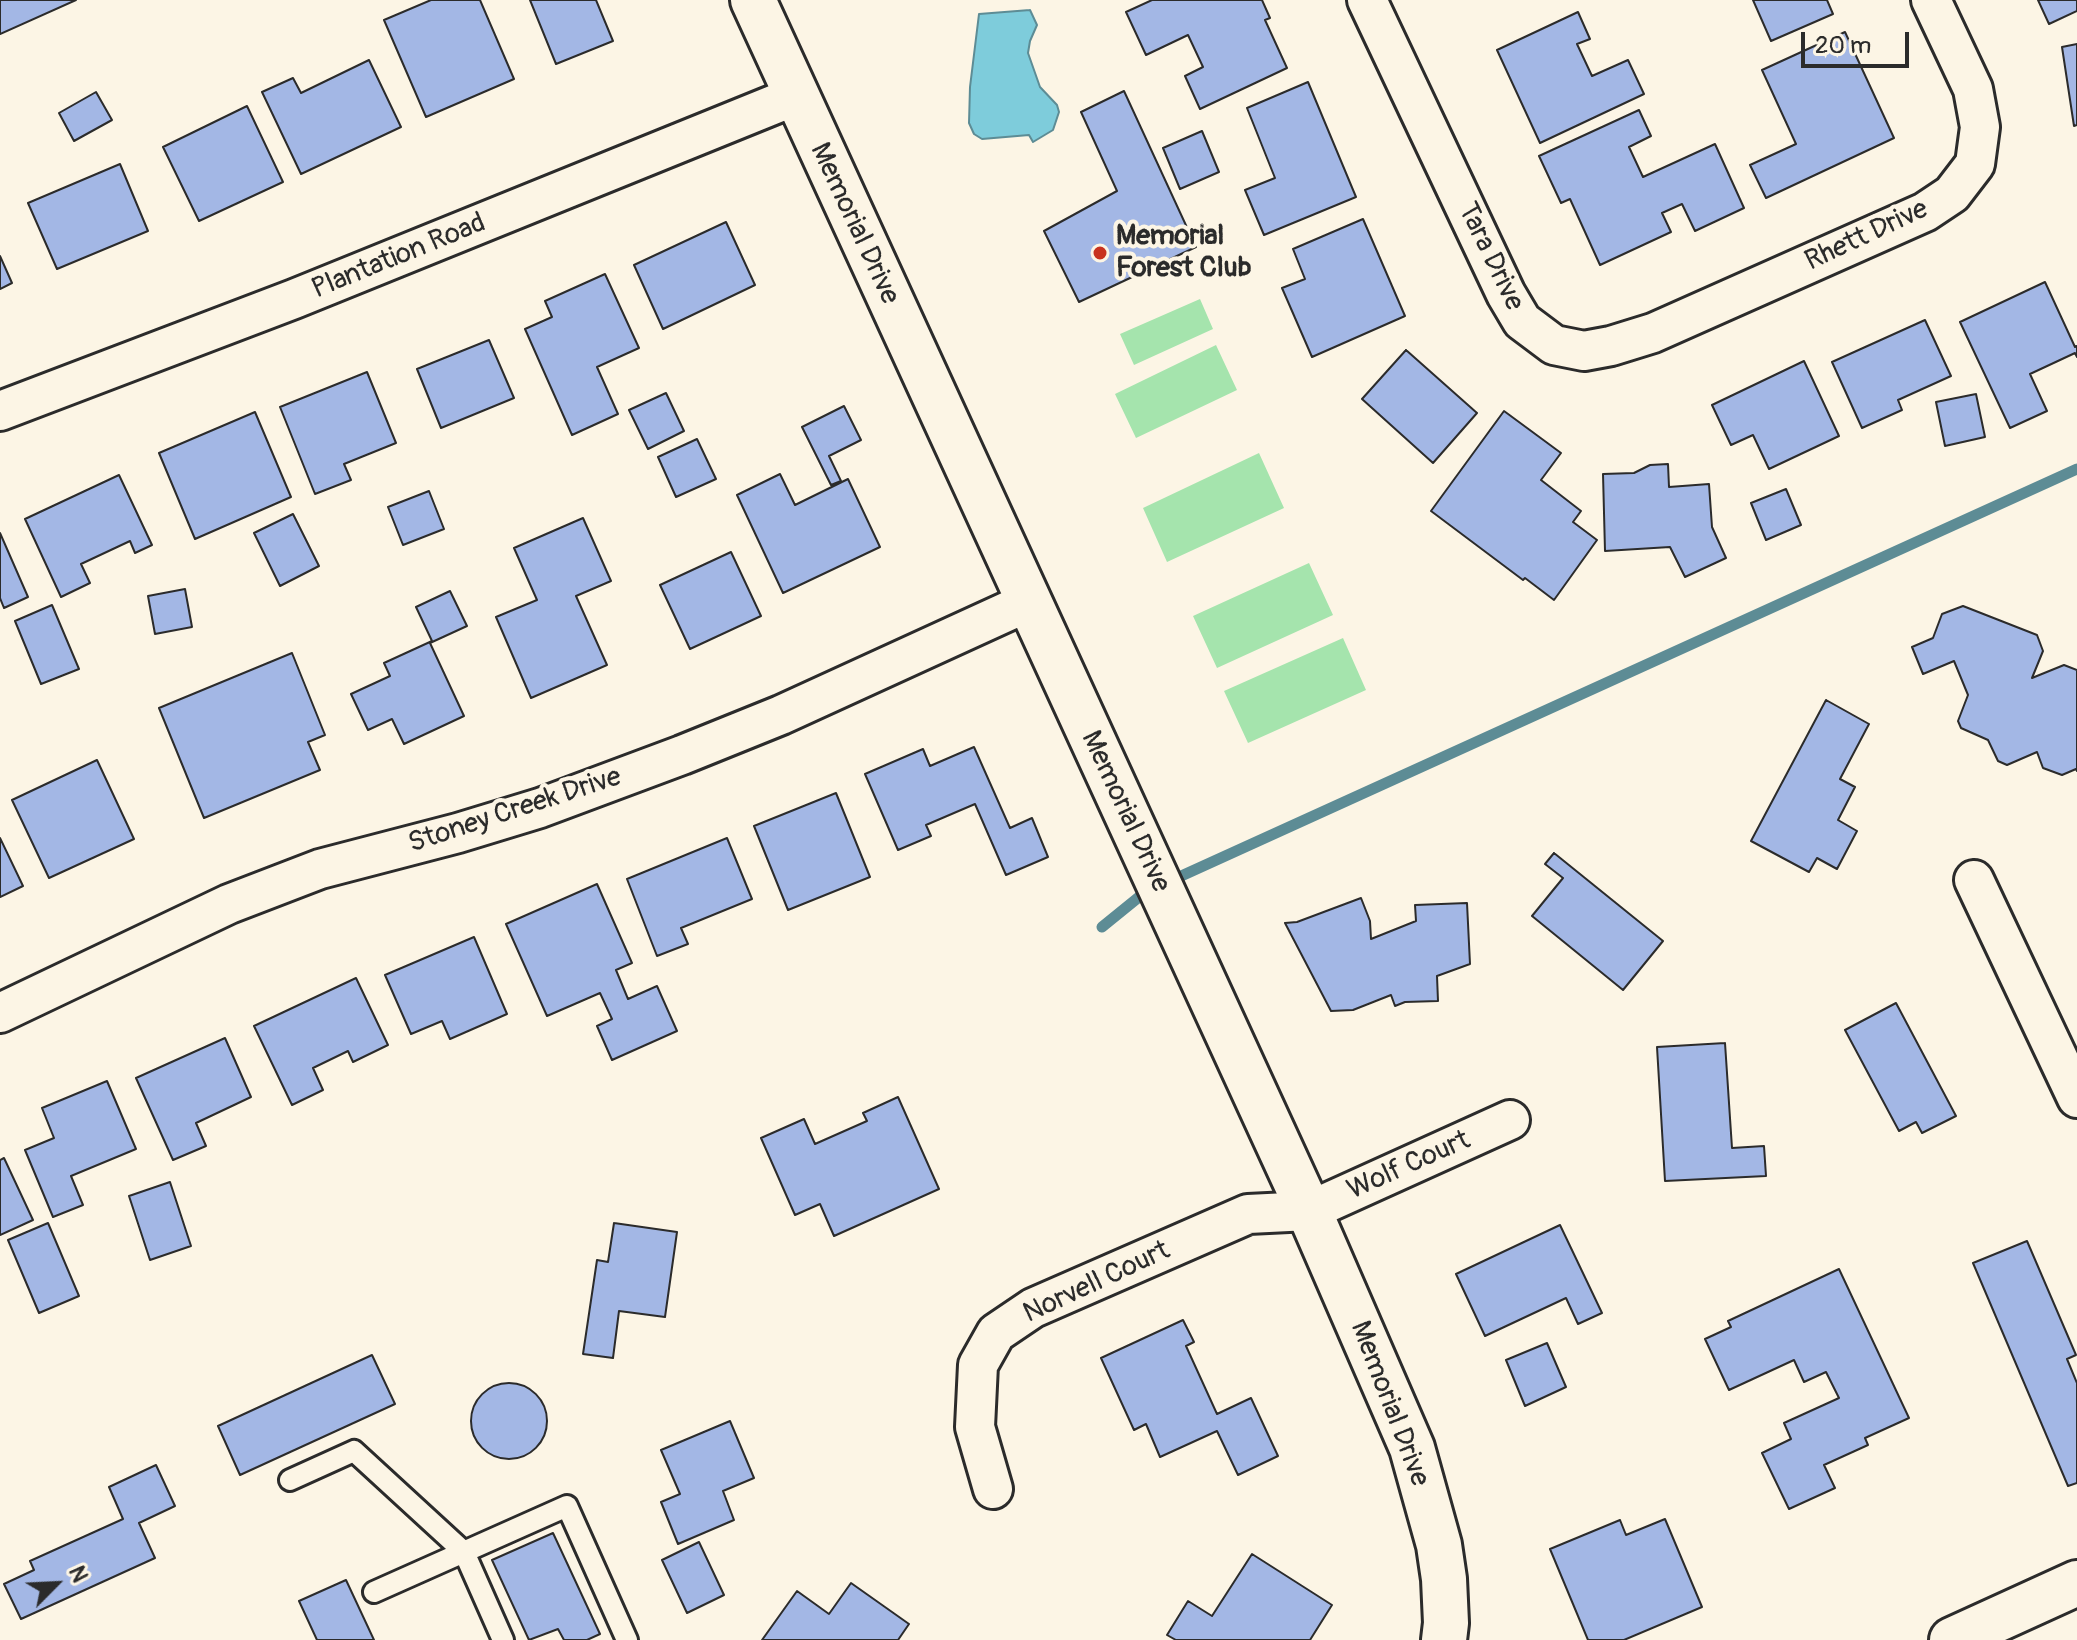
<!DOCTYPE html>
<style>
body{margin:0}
#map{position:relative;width:2077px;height:1640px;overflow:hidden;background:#fcf5e5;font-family:Pangolin,sans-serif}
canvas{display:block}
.north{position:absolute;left:16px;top:1544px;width:80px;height:80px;-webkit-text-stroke:6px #fcf5e5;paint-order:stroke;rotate:66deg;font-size:22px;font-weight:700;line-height:32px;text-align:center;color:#2b2b2b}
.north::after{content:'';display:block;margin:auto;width:28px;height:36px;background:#2b2b2b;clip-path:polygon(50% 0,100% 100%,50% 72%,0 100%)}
.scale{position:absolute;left:1801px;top:32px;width:108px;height:36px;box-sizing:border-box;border:4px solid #2b2b2b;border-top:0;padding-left:10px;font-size:24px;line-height:28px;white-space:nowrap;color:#2b2b2b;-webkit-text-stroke:6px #fcf5e5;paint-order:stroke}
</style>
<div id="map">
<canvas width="2077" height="1640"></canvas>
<div class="north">N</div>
<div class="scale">20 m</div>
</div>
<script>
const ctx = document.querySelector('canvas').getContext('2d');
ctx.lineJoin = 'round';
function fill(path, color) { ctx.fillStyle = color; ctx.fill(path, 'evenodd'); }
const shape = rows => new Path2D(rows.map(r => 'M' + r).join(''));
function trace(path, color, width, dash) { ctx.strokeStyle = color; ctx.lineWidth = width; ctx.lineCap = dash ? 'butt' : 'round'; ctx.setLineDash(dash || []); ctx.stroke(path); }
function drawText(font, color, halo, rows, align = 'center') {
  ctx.font = font + ' Pangolin,sans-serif'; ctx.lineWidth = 8; ctx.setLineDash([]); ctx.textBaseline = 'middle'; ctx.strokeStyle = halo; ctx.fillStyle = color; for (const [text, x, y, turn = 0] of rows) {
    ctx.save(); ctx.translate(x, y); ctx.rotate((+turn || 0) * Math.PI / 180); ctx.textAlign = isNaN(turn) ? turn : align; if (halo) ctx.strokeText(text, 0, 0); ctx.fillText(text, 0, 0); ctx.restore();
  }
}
const green = shape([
 [1200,299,1213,329,1134,365,1120,334],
 [1216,345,1237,390,1136,438,1115,394],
 [1259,453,1284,508,1167,562,1143,508],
 [1309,563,1333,615,1217,668,1193,616],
 [1343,638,1366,690,1248,743,1224,691]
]);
const water = shape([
 [1030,10,1037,25,1030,41,1028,53,1040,87,1057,105,1059,112,1053,130,1033,142,1029,135,982,139,974,134,969,123,970,87,979,14,1030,10]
]);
const stream = shape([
 [1168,882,2077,469],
 [1102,927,1139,897,1153,890]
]);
const building = shape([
 [0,0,76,0,0,34,0,0],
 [431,0,480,0,514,79,426,117,384,20,431,0],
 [530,0,596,0,613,41,556,64,530,0],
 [1152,0,1262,0,1270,18,1265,20,1287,68,1200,109,1185,76,1203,67,1188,35,1146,55,1126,12,1152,0],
 [1753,0,1827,0,1833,14,1771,41,1753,0],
 [2038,0,2077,0,2077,11,2049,24,2038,0],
 [1578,12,1590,39,1577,44,1592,76,1628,60,1644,94,1540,143,1497,50,1578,12],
 [1845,32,1894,138,1766,198,1750,165,1796,144,1762,70,1845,32],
 [2077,44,2077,125,2074,126,2062,47,2077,44],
 [369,60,401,127,301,174,262,92,293,78,301,93,369,60],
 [1308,82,1356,197,1264,235,1245,190,1275,178,1247,108,1308,82],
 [1124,91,1196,247,1079,302,1044,231,1117,191,1081,112,1124,91],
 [96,92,112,120,74,141,59,113,96,92],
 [247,106,283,182,199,221,163,147,247,106],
 [1639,110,1651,136,1629,147,1643,177,1715,144,1744,208,1695,231,1682,204,1662,213,1671,232,1600,265,1570,199,1561,203,1539,156,1639,110],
 [1202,131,1219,172,1180,189,1163,148,1202,131],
 [120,164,148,231,57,269,28,203,120,164],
 [1363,219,1405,316,1312,357,1282,288,1305,279,1293,249,1363,219],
 [726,222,755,285,663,329,634,265,726,222],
 [0,256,12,283,0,289,0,256],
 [605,274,639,348,597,367,618,414,572,435,525,329,552,317,545,301,605,274],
 [2045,282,2075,347,2077,346,2077,357,2075,353,2030,374,2047,411,2010,428,1960,322,2045,282],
 [1925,320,1951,376,1898,400,1902,410,1862,428,1832,362,1925,320],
 [489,340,514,398,441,428,417,369,489,340],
 [1406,350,1477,413,1433,463,1362,399,1406,350],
 [1804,361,1839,436,1769,469,1753,435,1731,445,1712,405,1804,361],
 [367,372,396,443,344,464,351,480,315,494,280,407,367,372],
 [666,393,684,431,648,449,629,410,666,393],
 [1976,394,1985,437,1945,446,1936,402,1976,394],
 [844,406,861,440,829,456,841,481,831,485,802,427,844,406],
 [1504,411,1561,453,1541,480,1581,511,1573,522,1597,540,1554,600,1525,578,1523,580,1431,511,1504,411],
 [255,412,291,497,195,539,159,453,255,412],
 [697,439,716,479,676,497,658,457,697,439],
 [1668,464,1669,487,1709,484,1712,527,1726,558,1685,577,1670,547,1605,551,1603,474,1634,473,1650,465,1668,464],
 [780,474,795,505,848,479,880,547,783,593,737,495,780,474],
 [119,475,152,545,135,553,130,541,81,564,90,583,61,597,25,519,119,475],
 [1786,489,1801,525,1766,540,1751,503,1786,489],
 [429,491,444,529,403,545,388,507,429,491],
 [293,514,319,566,280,586,254,533,293,514],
 [583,518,611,581,576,596,607,665,531,698,496,617,537,600,514,548,583,518],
 [0,533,28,597,4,608,0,598,0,533],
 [731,552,761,616,690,649,660,585,731,552],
 [185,589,192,627,155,634,148,596,185,589],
 [450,591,467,626,430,643,464,716,404,744,392,719,368,730,351,694,390,676,384,663,432,641,416,607,450,591],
 [52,605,79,669,41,684,15,621,52,605],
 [1963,606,2037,635,2043,651,2032,678,2064,665,2077,670,2077,771,2076,769,2062,775,2043,768,2037,752,2007,765,1998,761,1988,740,1961,728,1958,721,1968,695,1954,661,1923,674,1912,647,1933,638,1942,614,1963,606],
 [292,653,325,735,308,742,320,770,204,818,159,708,292,653],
 [1826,700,1869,724,1840,779,1855,787,1838,820,1857,831,1837,869,1817,858,1809,872,1751,841,1826,700],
 [974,747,1010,828,1032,818,1048,857,1006,875,975,804,926,825,931,836,898,850,865,774,923,749,930,766,974,747],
 [97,760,134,839,49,878,12,800,97,760],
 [836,793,870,877,788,910,754,826,836,793],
 [0,838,23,886,0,897,0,838],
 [727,838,752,899,681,928,688,944,657,956,627,879,727,838],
 [1554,853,1663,941,1623,990,1532,916,1563,878,1545,864,1554,853],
 [597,884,632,963,616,970,628,999,657,986,677,1031,612,1060,597,1026,612,1019,600,993,547,1016,506,924,597,884],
 [1361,898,1370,921,1371,939,1416,921,1415,905,1467,903,1470,964,1437,976,1438,1001,1405,1002,1395,1006,1391,995,1353,1010,1331,1011,1285,923,1297,922,1361,898],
 [474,937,507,1014,450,1039,442,1021,411,1034,385,975,474,937],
 [356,978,388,1045,353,1062,348,1051,313,1068,323,1090,292,1105,254,1026,356,978],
 [1896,1003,1956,1116,1922,1133,1916,1122,1899,1131,1845,1030,1896,1003],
 [225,1038,251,1097,196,1123,206,1146,173,1160,136,1078,225,1038],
 [1725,1043,1732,1148,1764,1146,1766,1176,1665,1181,1657,1047,1725,1043],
 [107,1081,136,1149,71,1176,83,1205,53,1217,25,1150,54,1138,42,1108,107,1081],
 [898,1097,939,1189,834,1236,820,1204,795,1215,761,1138,804,1119,815,1144,867,1121,863,1113,898,1097],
 [4,1158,33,1220,0,1235,0,1160,4,1158],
 [170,1182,191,1246,150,1260,129,1196,170,1182],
 [48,1223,79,1296,39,1313,8,1240,48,1223],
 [614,1223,677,1232,665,1317,619,1311,613,1358,583,1354,597,1260,608,1262,614,1223],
 [1560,1225,1602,1313,1578,1324,1566,1298,1485,1336,1456,1274,1560,1225],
 [2027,1241,2076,1355,2067,1359,2077,1383,2077,1483,2068,1486,1973,1263,2027,1241],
 [1839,1269,1909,1418,1865,1438,1868,1445,1824,1465,1835,1488,1789,1509,1762,1453,1791,1439,1784,1423,1839,1398,1826,1372,1804,1382,1794,1360,1729,1390,1705,1339,1731,1327,1728,1321,1839,1269],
 [1183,1320,1194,1342,1186,1346,1217,1414,1251,1398,1278,1456,1238,1475,1217,1431,1160,1457,1146,1424,1134,1430,1101,1358,1183,1320],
 [1547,1343,1566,1387,1525,1406,1506,1360,1547,1343],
 [372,1355,395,1404,240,1475,218,1426,372,1355],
 '471 1421a38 38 0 1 1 76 0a38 38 0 1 1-76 0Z',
 [730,1421,754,1478,723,1491,734,1520,678,1544,661,1502,680,1494,661,1450,730,1421],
 [156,1465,175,1506,139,1523,155,1558,21,1619,4,1584,34,1570,30,1561,123,1519,109,1487,156,1465],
 [1665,1519,1702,1607,1624,1640,1588,1640,1550,1549,1620,1520,1626,1535,1665,1519],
 [553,1533,600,1634,587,1640,564,1640,558,1629,529,1640,492,1560,553,1533],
 [699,1542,724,1595,687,1613,662,1560,699,1542],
 [1252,1554,1332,1605,1310,1640,1176,1640,1167,1635,1188,1601,1212,1616,1252,1554],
 [346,1580,374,1640,317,1640,299,1601,346,1580],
 [851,1583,909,1624,898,1640,762,1640,797,1591,829,1614,851,1583]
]);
const service = shape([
 [290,1480,354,1451,464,1552,503,1640],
 [374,1592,567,1506,627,1640]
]);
const minor = shape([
 [1367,0,1506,294,1522,321,1554,345,1584,351,1611,346,1653,333,1925,212,1952,194,1975,164,1980,127,1973,89,1931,0],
 [0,411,294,299,795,96],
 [1974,880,2077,1098],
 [0,1013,229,904,320,869,458,833,540,808,682,755,781,715,1028,602],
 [993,1489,975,1427,978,1365,996,1333,1033,1308,1248,1214,1309,1211,1510,1120]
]);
const tertiary = shape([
 [753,0,1309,1211,1412,1448,1439,1545,1444,1579,1446,1623,1444,1640],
 [1952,1640,2077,1583]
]);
const markers = [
 [1100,253,8,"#c8321e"]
];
const streetNames = [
 ["Memorial Drive",854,224,65],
 ["Rhett Drive",1867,236,-25],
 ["Plantation Road",399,257,-22],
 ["Tara Drive",1490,257,64],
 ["Stoney Creek Drive",515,811,-18],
 ["Memorial Drive",1125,812,65],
 ["Wolf Court",1409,1166,-24],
 ["Norvell Court",1097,1283,-25],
 ["Memorial Drive",1389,1404,69]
];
const poiNames = [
 ["Memorial",1116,237],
 ["Forest Club",1116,269]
];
fill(green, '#a5e4ad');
fill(water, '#7eccdb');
trace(water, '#5d8c95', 2);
trace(stream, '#5d8c95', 11);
fill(building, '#a3b7e5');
trace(building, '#2b2b2b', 2);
trace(service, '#2b2b2b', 26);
trace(minor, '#2b2b2b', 44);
trace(tertiary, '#2b2b2b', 50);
trace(service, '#fcf5e5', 20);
trace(minor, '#fcf5e5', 38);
trace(tertiary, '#fcf5e5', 44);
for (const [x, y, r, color] of markers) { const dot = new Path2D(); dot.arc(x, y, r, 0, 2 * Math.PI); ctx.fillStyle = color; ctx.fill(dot); trace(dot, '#fcf5e5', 3); }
drawText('28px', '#2b2b2b', '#fcf5e5', streetNames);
drawText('bold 28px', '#2b2b2b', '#fcf5e5', poiNames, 'left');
</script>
